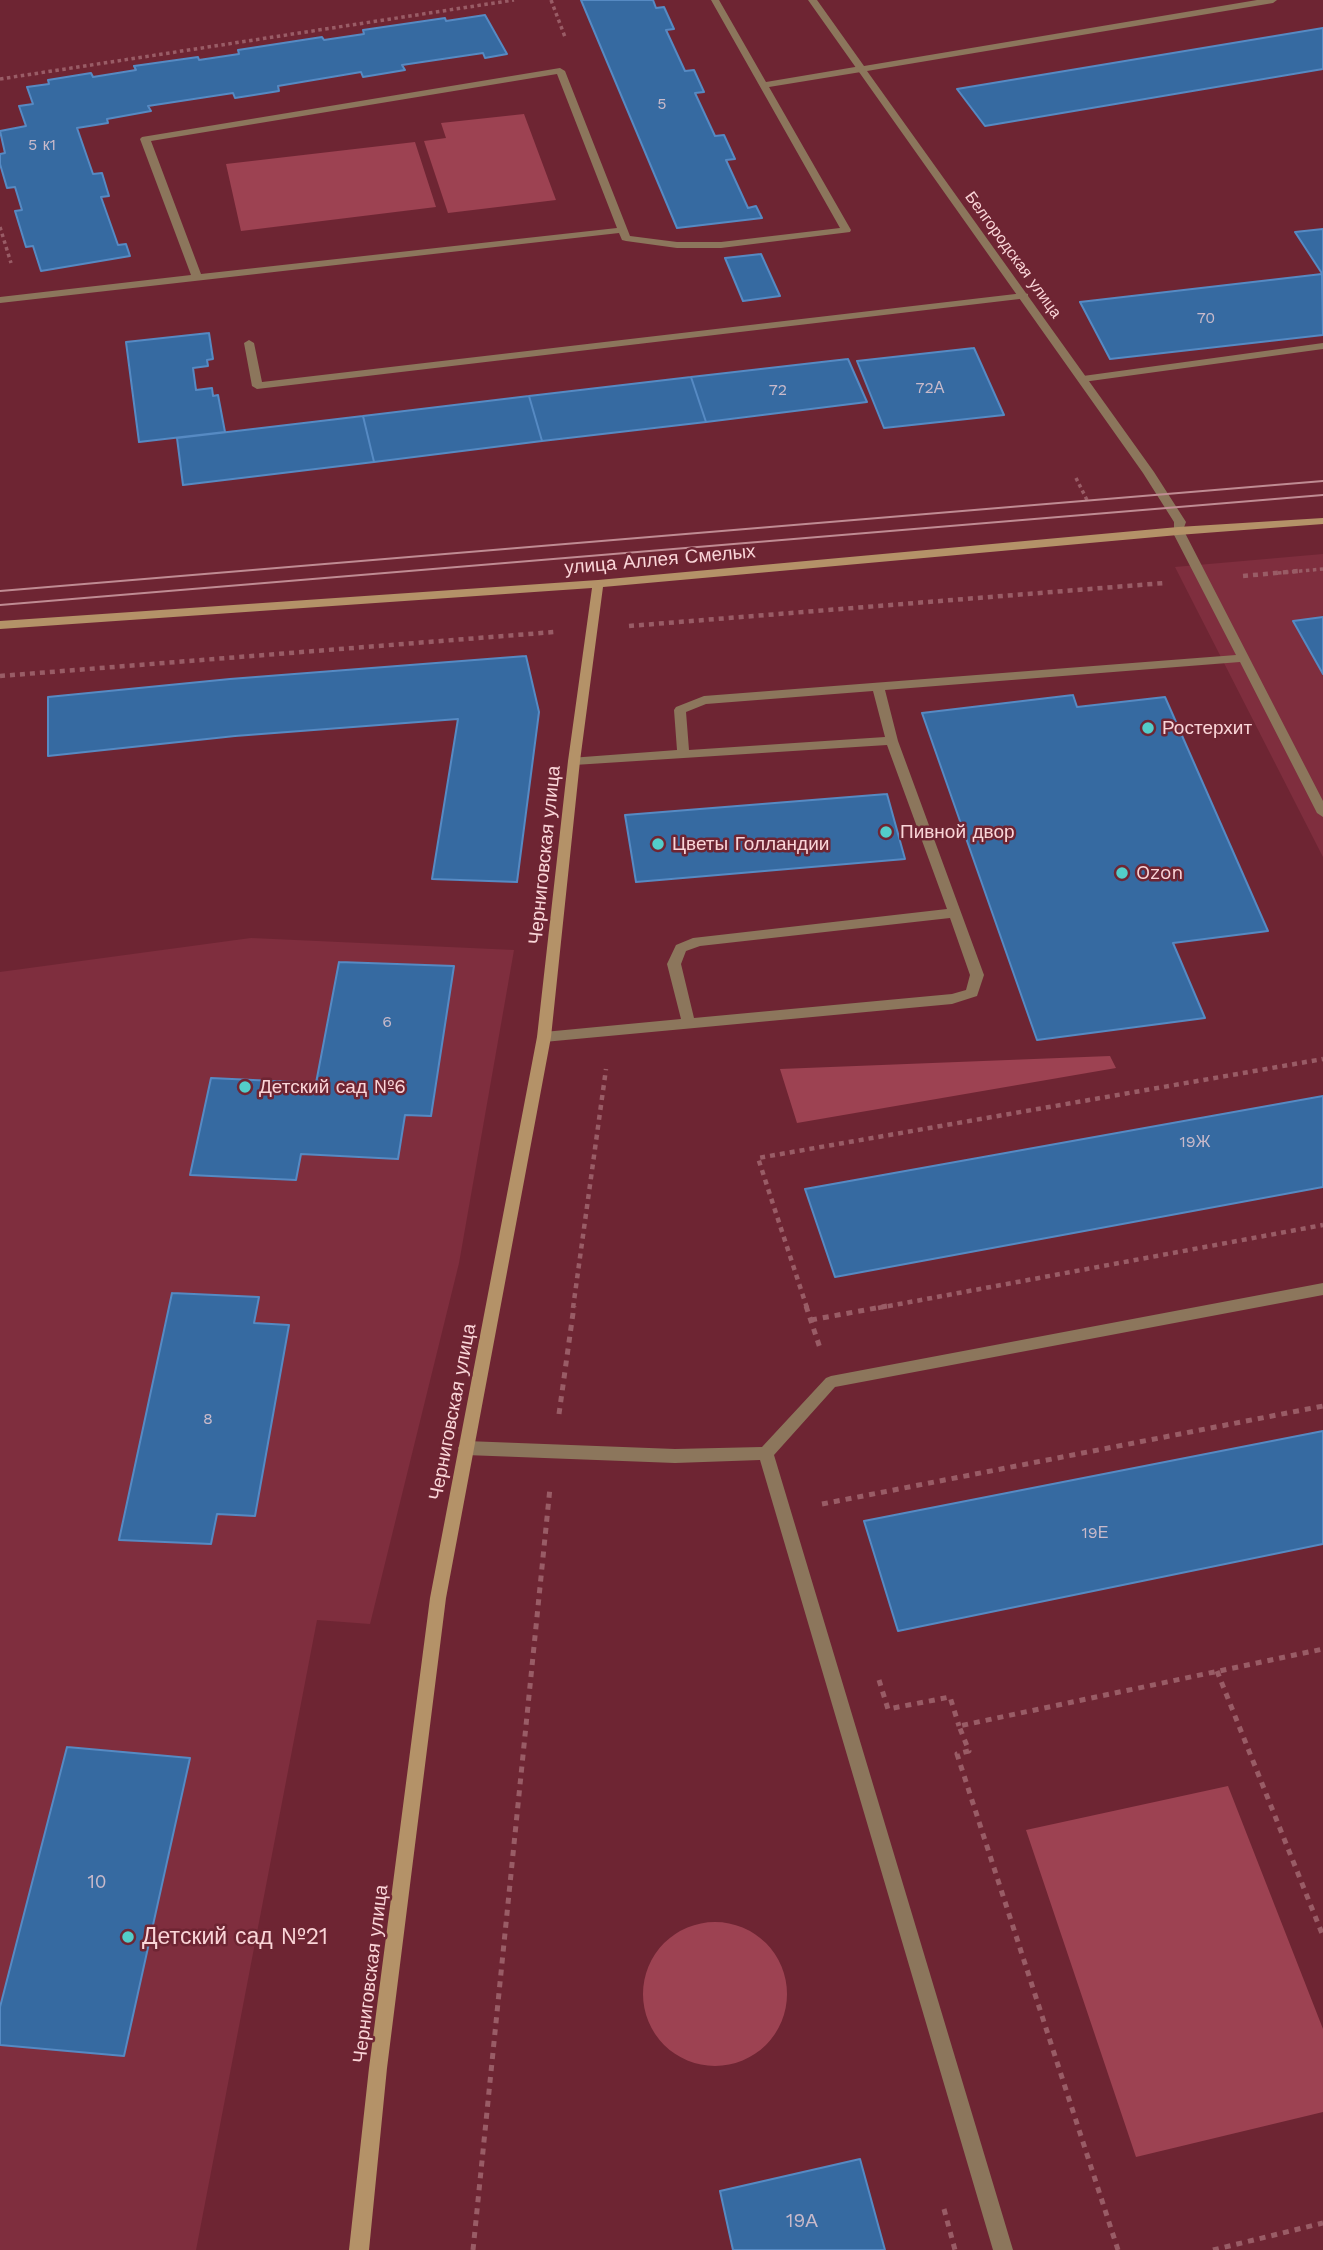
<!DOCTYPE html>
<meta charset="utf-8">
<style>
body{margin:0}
canvas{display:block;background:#6e2533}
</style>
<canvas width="1323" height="2250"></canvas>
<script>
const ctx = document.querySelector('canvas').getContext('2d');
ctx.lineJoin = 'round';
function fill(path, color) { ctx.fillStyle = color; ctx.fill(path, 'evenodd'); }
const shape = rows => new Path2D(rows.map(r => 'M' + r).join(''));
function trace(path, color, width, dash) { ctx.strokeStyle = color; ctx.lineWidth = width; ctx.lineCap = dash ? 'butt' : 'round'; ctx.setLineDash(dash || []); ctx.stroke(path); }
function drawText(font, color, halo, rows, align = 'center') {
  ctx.font = font + ' "Work Sans",sans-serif'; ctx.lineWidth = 5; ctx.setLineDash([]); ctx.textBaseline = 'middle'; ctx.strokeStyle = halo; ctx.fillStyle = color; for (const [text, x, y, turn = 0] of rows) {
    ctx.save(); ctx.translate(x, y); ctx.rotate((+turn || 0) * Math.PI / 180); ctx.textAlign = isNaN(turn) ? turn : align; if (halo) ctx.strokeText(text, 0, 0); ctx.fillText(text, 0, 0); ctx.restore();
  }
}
const built = shape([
 [1323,554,1323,857,1175,567],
 [251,938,514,950,459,1263,370,1624,317,1620,196,2250,0,2250,0,972]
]);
const green = shape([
 [524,114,556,200,448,213,424,141,446,138,441,123],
 [415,142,436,207,241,231,226,164],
 [1110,1056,1116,1068,797,1123,780,1069],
 [1228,1786,1323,2029,1323,2112,1136,2157,1026,1830],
 '643 1994a72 72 0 1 1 144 0a72 72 0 1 1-144 0Z'
]);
const building = shape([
 [581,0,653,0,656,8,664,7,674,29,666,30,685,71,694,70,704,92,695,93,715,136,724,135,735,159,726,160,748,208,756,206,762,218,677,228,581,0],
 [485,15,507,54,485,58,483,53,402,65,405,70,363,77,361,72,278,86,279,91,235,98,233,93,148,106,151,111,107,119,108,123,77,128,93,174,102,173,109,196,101,197,118,245,126,244,130,256,41,271,33,246,26,247,15,211,22,210,15,187,7,188,0,164,0,154,5,153,0,131,26,126,19,106,33,104,27,87,49,84,48,80,91,73,93,77,136,70,134,66,198,57,199,60,239,54,238,50,322,37,324,40,364,34,363,30,445,18,446,21,485,15],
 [1323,28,1323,69,985,126,957,89,1323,28],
 [1323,229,1323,275,1295,232,1323,229],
 [761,254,780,296,743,301,725,258,761,254],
 [1322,274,1323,335,1110,359,1080,302,1322,274],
 [209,333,213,359,207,360,208,366,193,368,196,390,212,388,213,396,218,395,225,432,139,442,126,342,209,333],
 [974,348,1004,415,884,428,857,361,974,348],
 [848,359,867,402,706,422,691,377,848,359],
 [691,377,706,422,542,441,529,396,691,377],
 [529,396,542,441,374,462,363,416,529,396],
 [363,416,374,462,183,485,177,438,363,416],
 [1323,617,1323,674,1293,621,1323,617],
 [526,656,539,712,517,882,432,879,458,719,235,736,48,756,48,697,230,679,526,656],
 [1073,695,1077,707,1165,697,1268,931,1173,943,1205,1018,1037,1040,922,713,1073,695],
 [887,794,905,859,636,882,625,815,887,794],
 [339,962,454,966,431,1116,405,1115,398,1159,301,1154,296,1180,190,1175,211,1078,316,1083,339,962],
 [1323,1096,1323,1187,835,1277,805,1189,1323,1096],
 [172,1293,259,1297,254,1323,289,1325,255,1516,217,1514,211,1544,119,1540,172,1293],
 [1323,1431,1323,1544,898,1631,864,1521,1323,1431],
 [67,1747,190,1758,124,2056,0,2045,0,2007,67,1747],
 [860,2159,885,2250,733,2250,720,2191,860,2159]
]);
const pathFar2 = shape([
 [551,0,565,37],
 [0,79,514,0],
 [0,227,11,263],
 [1076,478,1088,502],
 [1278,573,1323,569]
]);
const pathFar1 = shape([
 [1243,576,1298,571],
 [629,626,1164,583],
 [0,676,554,632],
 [573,1308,606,1069],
 [807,1308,758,1158,1323,1059],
 [878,1308,1323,1225]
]);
const path = shape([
 [806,1306,820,1348],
 [811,1320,887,1306],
 [559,1414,574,1306],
 [822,1504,1323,1406],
 [1217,1671,1323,1936],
 [879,1680,888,1709,950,1697,959,1726],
 [944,2209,955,2250],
 [473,2250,550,1488],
 [1118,2250,957,1754,969,1751,959,1726,1323,1649],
 [1213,2250,1323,2223]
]);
const lane = shape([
 [711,0,719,0,766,82,861,66,866,69,861,72,769,87,851,230,850,232,721,248,677,248,626,241,622,240,619,233,0,303,0,297,191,275,140,139,142,137,560,68,565,71,630,236,677,242,721,242,840,228,711,0],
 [557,74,617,228,201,274,151,141,557,74],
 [1024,293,1028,294,1028,298,257,389,252,386,244,343,249,340,254,343,262,382,1024,293],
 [1323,343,1323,349,1083,382,1078,379,1083,376,1323,343],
 [1178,527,1184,531,1323,801,1323,817,1317,813,1240,662,885,690,898,741,984,975,977,996,952,1004,544,1042,539,1041,537,1037,539,1033,544,1032,681,1019,667,964,676,945,693,938,947,909,887,745,574,765,570,764,568,761,570,758,677,750,674,710,676,707,704,696,1236,655,1172,531,1178,527],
 [873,691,885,737,689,750,686,712,706,704,873,691],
 [950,918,970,975,966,990,952,994,694,1018,681,964,686,951,700,946,950,918],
 [1323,1283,1323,1295,835,1387,774,1455,1013,2250,993,2250,760,1460,675,1463,466,1455,461,1453,458,1448,461,1443,466,1441,675,1449,762,1447,826,1378,831,1376,1323,1283]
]);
const street = shape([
 [808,0,817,0,864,66,1257,0,1277,0,1273,3,867,71,1154,472,1186,522,1182,533,1174,533,1174,522,1143,473,808,0]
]);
const secondary = shape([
 [1323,518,1323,524,1178,535,603,587,580,761,551,1037,446,1598,387,2068,369,2250,349,2250,369,2068,430,1598,537,1037,568,761,592,588,0,629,0,621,598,580,1178,527,1323,518]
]);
const tram = shape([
 [0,591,1323,481],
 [0,605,1323,495]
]);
const markers = [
 [1148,728,7,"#53cdc9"],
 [886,832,7,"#53cdc9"],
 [658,844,7,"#53cdc9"],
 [1122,873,7,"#53cdc9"],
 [245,1087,7,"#53cdc9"],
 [128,1937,7,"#53cdc9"]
];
const numberNames = [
 ["5",662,104],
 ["5 к1",42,145],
 ["70",1206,318],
 ["72А",930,388],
 ["72",778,390],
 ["6",387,1022],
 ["19Ж",1195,1142],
 ["8",208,1419],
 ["19Е",1095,1533]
];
const farStreetnames = [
 ["Белгородская улица",1013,255,54]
];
const streetNames = [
 ["улица Аллея Смелых",660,560,-5],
 ["Черниговская улица",545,855,-84],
 ["Черниговская улица",453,1412,-79],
 ["Черниговская улица",371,1974,-83]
];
const poiNames = [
 ["Ростерхит",1162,728],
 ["Пивной двор",900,832],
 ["Цветы Голландии",672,844],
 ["Ozon",1136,873],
 ["Детский сад №6",259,1087]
];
const nearNumbernames = [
 ["10",97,1882],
 ["19А",802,2221]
];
const nearPoinames = [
 ["Детский сад №21",142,1937]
];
fill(built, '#7f2e3e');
fill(green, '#9d4252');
fill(building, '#366aa1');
trace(building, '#568ac3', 2);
trace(pathFar2, '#995c66', 3.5, [3.5, 3.5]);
trace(pathFar1, '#995c66', 4.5, [5, 5]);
trace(path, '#995c66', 5, [6, 6]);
fill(lane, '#8c765c');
fill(street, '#8c765c');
fill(secondary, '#b49268');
trace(tram, '#c08c93', 2);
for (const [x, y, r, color] of markers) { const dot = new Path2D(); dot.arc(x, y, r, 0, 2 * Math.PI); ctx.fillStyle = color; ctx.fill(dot); trace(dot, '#6e2533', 2.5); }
drawText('16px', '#c9baca', null, numberNames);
drawText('16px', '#fad5d8', '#6e2533', farStreetnames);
drawText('19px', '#fad5d8', '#6e2533', streetNames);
drawText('19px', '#fad5d8', '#6e2533', poiNames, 'left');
drawText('19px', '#c9baca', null, nearNumbernames);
drawText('23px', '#fad5d8', '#6e2533', nearPoinames, 'left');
</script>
